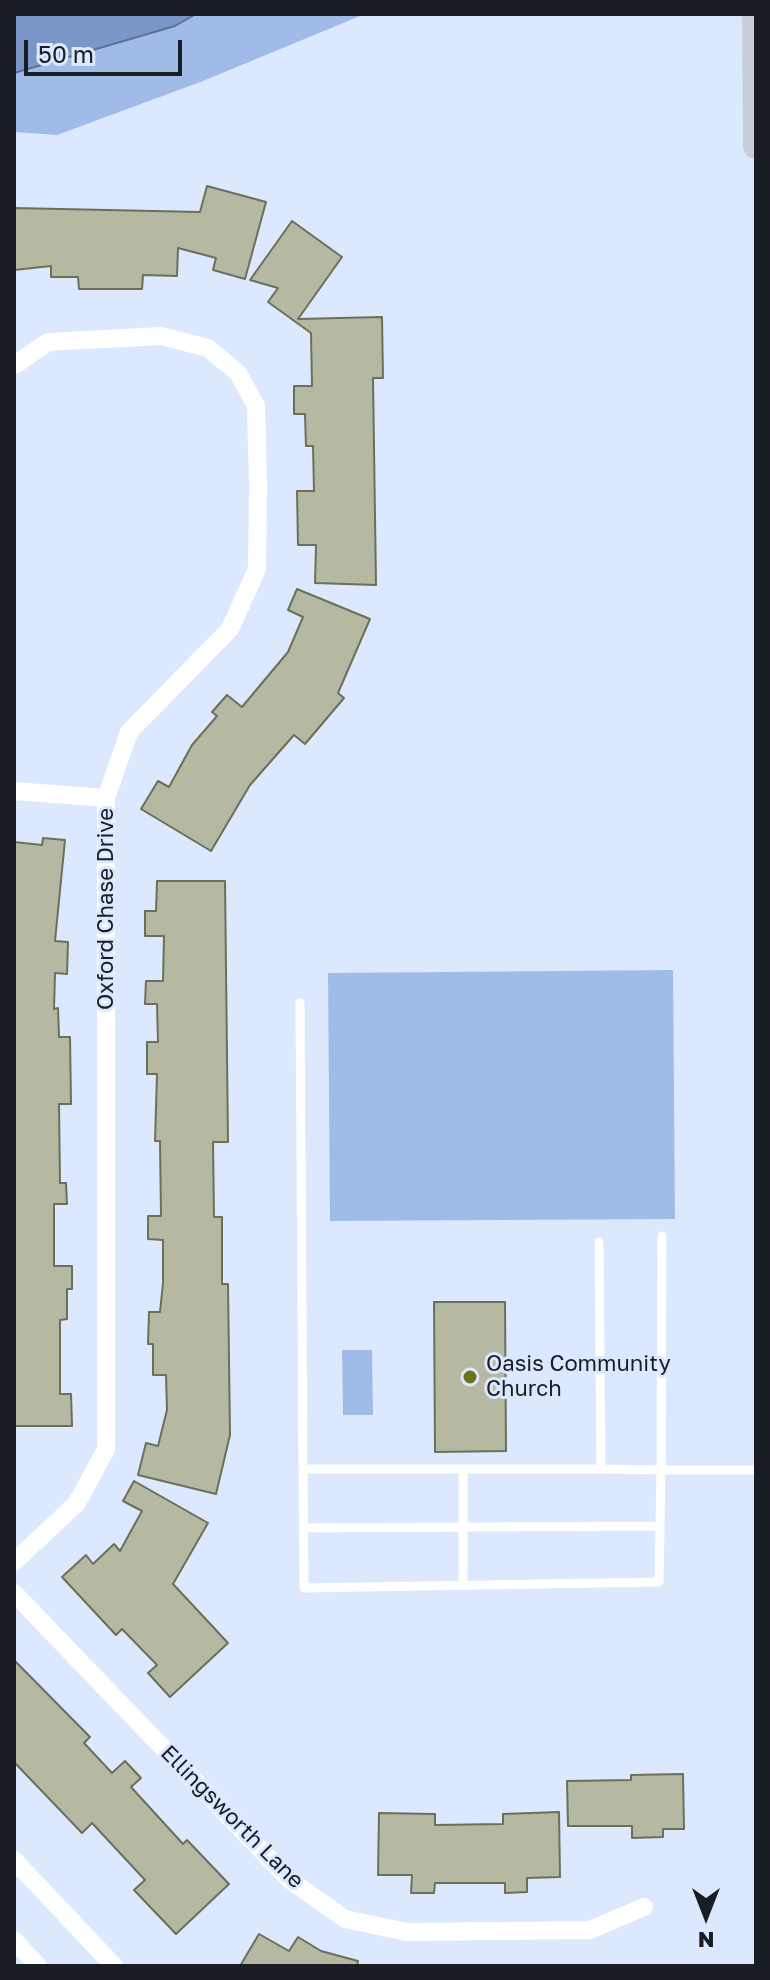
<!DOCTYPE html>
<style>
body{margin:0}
#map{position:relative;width:770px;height:1980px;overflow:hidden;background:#dce8fd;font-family:"Golos Text",sans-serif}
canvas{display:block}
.frame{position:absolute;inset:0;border:16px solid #191d24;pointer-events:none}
.north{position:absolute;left:666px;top:1876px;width:80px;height:80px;-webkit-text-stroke:6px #dce8fd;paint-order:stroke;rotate:180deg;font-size:22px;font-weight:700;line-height:32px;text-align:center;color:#191d24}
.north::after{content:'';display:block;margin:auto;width:28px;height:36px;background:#191d24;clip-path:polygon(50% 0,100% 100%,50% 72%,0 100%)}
.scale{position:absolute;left:24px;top:40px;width:158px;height:36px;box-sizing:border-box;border:4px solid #191d24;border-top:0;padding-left:10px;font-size:24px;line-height:28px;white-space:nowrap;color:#191d24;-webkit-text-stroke:6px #dce8fd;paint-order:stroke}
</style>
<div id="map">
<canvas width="770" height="1980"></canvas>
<div class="frame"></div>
<div class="north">N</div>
<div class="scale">50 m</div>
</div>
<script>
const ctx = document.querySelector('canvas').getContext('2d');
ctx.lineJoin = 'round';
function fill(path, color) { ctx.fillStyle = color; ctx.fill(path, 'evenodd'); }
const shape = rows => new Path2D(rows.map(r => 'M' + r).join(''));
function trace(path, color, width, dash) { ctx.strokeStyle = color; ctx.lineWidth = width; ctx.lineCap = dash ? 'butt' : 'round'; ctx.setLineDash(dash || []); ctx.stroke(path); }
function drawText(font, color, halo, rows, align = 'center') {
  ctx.font = font + ' "Golos Text",sans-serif'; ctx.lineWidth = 6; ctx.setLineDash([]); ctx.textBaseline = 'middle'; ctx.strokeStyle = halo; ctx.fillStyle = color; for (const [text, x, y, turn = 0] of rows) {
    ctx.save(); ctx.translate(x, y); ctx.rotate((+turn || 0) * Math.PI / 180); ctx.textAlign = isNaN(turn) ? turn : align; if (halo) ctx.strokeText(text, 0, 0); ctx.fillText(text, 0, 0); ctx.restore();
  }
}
const green = shape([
 [196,14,365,14,203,81,57,135,14,132,14,73,175,26],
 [673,970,675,1219,330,1221,328,973],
 [342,1350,372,1350,373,1415,343,1415]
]);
const water = shape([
 [14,14,196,14,175,26,14,73,14,14]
]);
const building = shape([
 [207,186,266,202,245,279,213,270,216,258,178,248,177,276,143,275,142,289,79,289,78,277,51,277,51,266,14,270,14,208,200,212,207,186],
 [292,221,342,257,298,319,382,317,383,378,373,378,376,585,315,583,316,545,298,545,297,491,314,491,313,446,306,446,305,414,294,414,294,386,312,386,311,333,268,302,278,288,250,280,292,221],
 [297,589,370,619,338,693,344,698,305,744,294,735,250,785,211,851,141,809,158,781,169,787,192,745,217,716,212,712,227,695,242,707,288,652,303,617,288,610,297,589],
 [43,838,65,840,55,941,68,942,67,974,55,973,54,1009,58,1008,59,1037,70,1037,71,1104,59,1104,60,1183,66,1183,67,1204,54,1204,54,1266,72,1266,72,1289,67,1289,67,1319,60,1320,60,1394,71,1394,72,1426,14,1426,14,842,42,845,43,838],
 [157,881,225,881,228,1142,213,1142,214,1217,222,1217,222,1284,228,1284,230,1435,216,1494,138,1475,146,1443,158,1446,167,1410,166,1375,153,1375,153,1344,148,1344,149,1312,160,1312,163,1283,163,1240,148,1239,148,1216,161,1216,160,1141,155,1141,157,1074,147,1074,147,1042,158,1042,157,1004,145,1004,146,981,163,981,164,936,145,936,145,911,156,911,157,881],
 [434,1302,505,1302,506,1451,435,1452,434,1302],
 [134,1481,208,1523,173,1584,228,1643,170,1697,148,1673,157,1665,122,1629,116,1635,62,1577,86,1555,93,1564,114,1544,120,1551,142,1511,123,1501,134,1481],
 [14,1660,90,1737,84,1743,112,1773,125,1761,141,1778,131,1787,183,1844,187,1840,229,1884,176,1934,134,1890,145,1880,92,1823,82,1833,14,1762,14,1660],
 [683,1774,684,1829,663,1829,663,1837,632,1838,632,1826,568,1826,567,1781,631,1780,631,1775,683,1774],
 [559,1812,560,1877,527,1878,527,1892,505,1893,505,1883,435,1883,434,1893,411,1893,412,1875,378,1875,379,1813,435,1814,435,1825,503,1824,503,1814,559,1812],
 [259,1934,289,1951,298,1937,321,1951,358,1961,357,1966,240,1966,259,1934]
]);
const lane = shape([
 [300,1003,303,1469],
 [662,1236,661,1470,659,1582,304,1588,303,1469,601,1469,661,1470,756,1470],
 [599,1242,601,1469],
 [463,1469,463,1585],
 [303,1528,660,1526]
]);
const street = shape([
 [14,791,106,798],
 [14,1562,77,1503,106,1449,106,798,129,732,230,629,257,569,258,484,256,406,238,373,208,348,161,336,48,342,16,364],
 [14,1593,290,1880,345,1919,407,1932,590,1930,644,1907],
 [14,1860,114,1966],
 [14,1940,38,1966]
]);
const secondary = shape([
 [755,14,756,146]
]);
const markers = [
 [470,1377,8,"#6d731c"]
];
const streetNames = [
 ["Oxford Chase Drive",106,909,-90],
 ["Ellingsworth Lane",232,1817,45]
];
const poiNames = [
 ["Oasis Community",486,1364],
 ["Church",486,1389]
];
fill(green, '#a1bbe9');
fill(water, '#7b97c9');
trace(water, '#5e7298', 2);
fill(building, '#b5b9a2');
trace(building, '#6c6f5a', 2);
trace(lane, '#fff', 9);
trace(street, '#fff', 18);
trace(secondary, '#c8ced7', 26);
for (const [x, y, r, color] of markers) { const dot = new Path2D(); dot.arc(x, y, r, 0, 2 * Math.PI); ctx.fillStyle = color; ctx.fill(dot); trace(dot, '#dce8fd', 3); }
drawText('22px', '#191d24', '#dce8fd', streetNames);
drawText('22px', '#191d24', '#dce8fd', poiNames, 'left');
</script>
